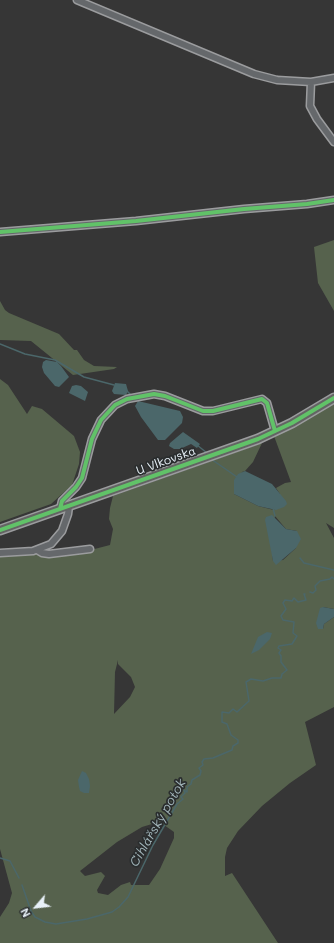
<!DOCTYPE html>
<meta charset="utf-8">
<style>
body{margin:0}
#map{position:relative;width:334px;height:943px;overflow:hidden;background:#363636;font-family:Mali,sans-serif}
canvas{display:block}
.north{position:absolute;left:16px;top:887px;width:40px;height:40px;-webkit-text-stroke:3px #2a2d2e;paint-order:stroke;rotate:242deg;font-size:11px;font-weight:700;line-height:16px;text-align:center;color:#e8f1f8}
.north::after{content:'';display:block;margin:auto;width:14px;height:18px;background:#e8f1f8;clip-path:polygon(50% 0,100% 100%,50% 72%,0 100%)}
</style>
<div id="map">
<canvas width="334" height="943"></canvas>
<div class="north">N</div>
</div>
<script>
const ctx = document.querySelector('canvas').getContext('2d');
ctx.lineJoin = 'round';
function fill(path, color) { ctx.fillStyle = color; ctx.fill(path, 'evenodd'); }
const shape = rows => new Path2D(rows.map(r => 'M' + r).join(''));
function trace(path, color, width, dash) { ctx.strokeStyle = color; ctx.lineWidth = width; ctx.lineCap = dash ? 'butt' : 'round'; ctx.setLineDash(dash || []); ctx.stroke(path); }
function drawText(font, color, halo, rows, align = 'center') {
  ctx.font = font + ' Mali,sans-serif'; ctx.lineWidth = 3.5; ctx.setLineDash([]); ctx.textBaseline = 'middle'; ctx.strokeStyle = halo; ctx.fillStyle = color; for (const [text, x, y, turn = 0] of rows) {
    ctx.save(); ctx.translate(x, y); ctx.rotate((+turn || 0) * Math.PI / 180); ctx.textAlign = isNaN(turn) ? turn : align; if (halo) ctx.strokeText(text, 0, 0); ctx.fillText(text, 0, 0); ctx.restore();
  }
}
const green = shape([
 [334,240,334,311,318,283,314,247],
 [0,301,5,310,9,313,59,334,74,350,77,350,84,360,94,366,117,367,114,369,73,375,31,341,0,340],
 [0,379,8,385,27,414,32,406,42,409,74,436,80,452,79,464,72,485,51,504,0,522],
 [334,404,334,528,326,523,334,538,334,609,323,607,323,629,324,624,334,617,334,707,305,722,316,765,290,783,262,806,238,831,227,848,225,857,225,876,232,873,278,943,0,943,0,917,9,903,12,893,0,849,0,557,33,554,49,556,83,552,110,545,113,529,109,519,110,508,113,496,262,443,253,462,245,471,242,472,234,494,258,506,274,510,280,494,276,488,285,483,291,482,274,436],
 [275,516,286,529,297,531,296,548,283,560,273,561,271,544],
 [118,660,118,664,131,677,135,687,130,697,114,714,115,672],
 [152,824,164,825,174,832,174,838,160,869,149,885,131,885,130,882,121,885,108,895,98,893,97,890,105,876,101,872,85,876,80,871,117,842,142,827]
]);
const water = shape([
 [46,360,57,362,61,366,69,377,59,387,55,386,44,373,42,367,43,362],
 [115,383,126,384,128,391,126,395,114,394,112,391],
 [76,385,81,386,88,392,85,401,69,393,72,386],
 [138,401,180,411,183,417,182,423,165,440,158,440,141,417,135,406],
 [183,432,200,444,197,448,191,444,180,449,174,449,169,446,170,443],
 [245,471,272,484,286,501,287,504,284,507,276,510,258,506,234,494,234,480,238,474],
 [272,515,286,529,297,531,301,539,296,548,276,565,273,561,265,520,266,517],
 [323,607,334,609,334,617,324,624,323,629,318,629,316,623,320,608],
 [267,632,272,633,270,639,259,650,251,654,258,637],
 [82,771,86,773,89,779,90,786,89,793,84,793,80,791,79,787,78,780]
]);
const stream = shape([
 [0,344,25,354,55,360,84,377,114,385],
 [126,390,130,394],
 [197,445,207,453],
 [211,459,237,477],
 [273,508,275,516],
 [300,558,304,563,334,570],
 [310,592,313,593,316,590,315,586,320,581,330,579,332,577,334,579],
 [0,858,10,861,19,878],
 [22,885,31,911,35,917,45,922,56,924,87,919,112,912,119,907,128,897,153,845,177,804,183,799,181,797,185,793,184,790,187,792,187,787,191,784,192,780,200,775,201,771,199,768,203,765,202,762,204,759,213,758,232,750,233,746,238,743,238,740,231,735,227,724,222,722,222,712,229,713,233,709,237,712,249,701,246,682,251,679,263,681,272,678,281,678,282,674,287,670,281,662,281,656,279,653,281,650,278,648,279,646,292,644,297,636,293,633,294,622,283,620,281,616,286,609,283,603,285,600,292,601,294,598,298,602,306,600,304,594,305,594]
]);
const minor = shape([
 [77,0,254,74,277,80,311,82,334,78],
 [311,82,310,106,317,119,334,142],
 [0,232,136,221,244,209,307,204,334,200],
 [60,509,62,501,76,487,82,478,92,439,101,420,115,405,127,399,154,394,165,396,203,411,213,411,262,399,267,403,275,431],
 [37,550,42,553,49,554,90,549],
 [0,553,33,551,51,544,62,531,68,514,69,506]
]);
const major = shape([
 [0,530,258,439,292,423,334,398]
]);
const cycleway = shape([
 [0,232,136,221,244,209,307,204,334,200],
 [60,509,62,501,76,487,82,478,92,439,101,420,115,405,127,399,154,394,165,396,203,411,213,411,262,399,267,403,275,431],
 [0,530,258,439,292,423,334,398]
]);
const streetNames = [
 ["U Vlkovska",166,461,-20]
];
const waterNames = [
 ["Cihlářský potok",158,823,-60]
];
fill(green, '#56624d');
fill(water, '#4b676a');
trace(stream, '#4b676a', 1.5);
trace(minor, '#9b9c9e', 9);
trace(major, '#9b9c9e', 11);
trace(minor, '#65686b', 6);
trace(major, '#636463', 8);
trace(cycleway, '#61c268', 4);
drawText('12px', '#e8f1f8', '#2a2d2e', streetNames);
drawText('italic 13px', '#a2b5ba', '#2a2d2e', waterNames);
</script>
